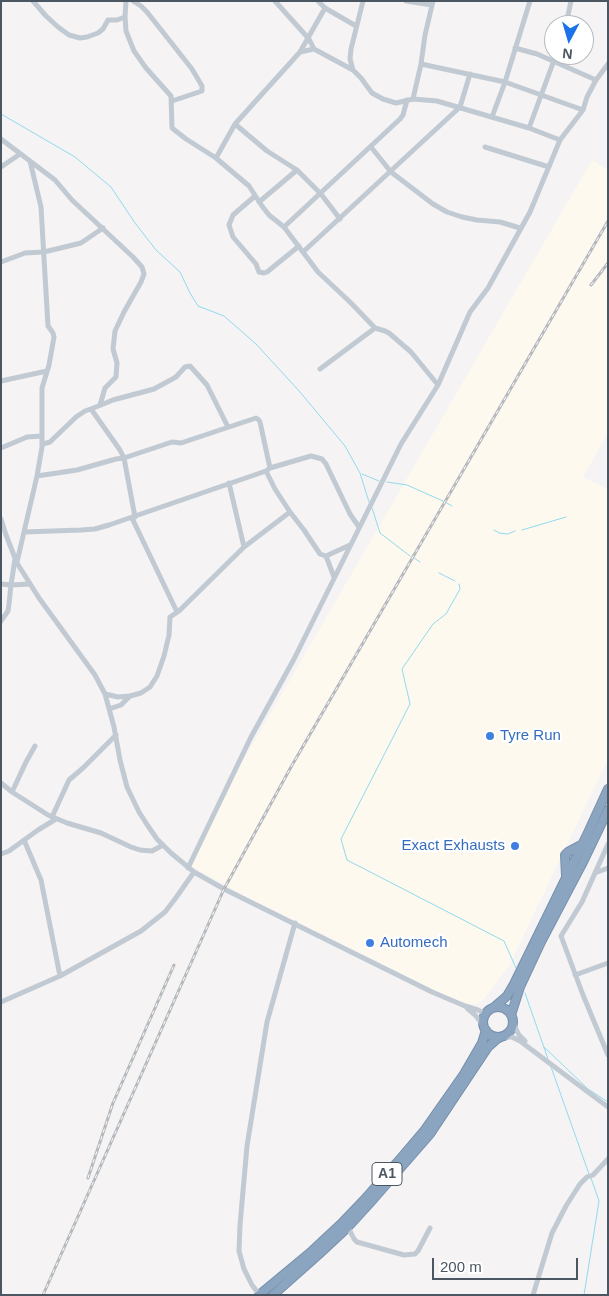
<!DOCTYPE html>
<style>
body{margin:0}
#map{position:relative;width:609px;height:1296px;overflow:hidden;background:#f5f3f3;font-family:Arial,sans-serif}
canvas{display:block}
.frame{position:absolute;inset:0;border:2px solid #4a5661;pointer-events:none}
.north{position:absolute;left:544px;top:15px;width:50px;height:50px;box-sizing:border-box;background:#fff;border:1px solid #b7bbc0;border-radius:50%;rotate:186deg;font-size:14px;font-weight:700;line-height:20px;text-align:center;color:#4a5661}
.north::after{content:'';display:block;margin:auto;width:18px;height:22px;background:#1a73e8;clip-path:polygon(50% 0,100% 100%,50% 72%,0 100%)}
.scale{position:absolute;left:432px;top:1258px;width:146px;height:22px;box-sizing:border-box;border:2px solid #4a5661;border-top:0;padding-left:6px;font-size:15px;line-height:18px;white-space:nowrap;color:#4a5661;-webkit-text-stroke:4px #fff;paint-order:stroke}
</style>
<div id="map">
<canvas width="609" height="1296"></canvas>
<div class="frame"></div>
<div class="north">N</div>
<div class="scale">200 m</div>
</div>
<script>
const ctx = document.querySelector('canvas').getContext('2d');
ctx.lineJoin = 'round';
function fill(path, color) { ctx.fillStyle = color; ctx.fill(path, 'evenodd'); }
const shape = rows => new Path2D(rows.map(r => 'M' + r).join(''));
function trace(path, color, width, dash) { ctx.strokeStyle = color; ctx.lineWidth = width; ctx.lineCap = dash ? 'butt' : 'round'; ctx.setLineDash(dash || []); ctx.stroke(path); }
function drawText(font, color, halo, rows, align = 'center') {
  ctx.font = font + ' Arial,sans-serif'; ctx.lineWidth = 4.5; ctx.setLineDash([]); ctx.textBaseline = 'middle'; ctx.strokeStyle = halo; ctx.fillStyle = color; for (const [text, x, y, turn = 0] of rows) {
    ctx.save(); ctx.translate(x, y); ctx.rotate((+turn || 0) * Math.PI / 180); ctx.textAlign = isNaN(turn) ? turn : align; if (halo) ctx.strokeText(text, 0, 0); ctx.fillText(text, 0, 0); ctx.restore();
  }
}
const commercial = shape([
 [592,160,608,170,608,433,583,477,608,489,608,759,509,966,485,998,478,1004,468,1004,449,997,251,899,191,866,237,771]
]);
const stream = shape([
 [1,114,75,157,111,187,135,223,156,250,180,272,190,293,198,306,224,316,256,344,300,392,345,446,360,473,369,502],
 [362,474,379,481],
 [387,482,407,485,443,501],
 [445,502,452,506],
 [372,508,380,533,410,556],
 [494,530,499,533,508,534,515,531],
 [522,530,566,517],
 [414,558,420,562],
 [439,573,455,581],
 [459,584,460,589,446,614,433,624,402,669,410,704,341,839,347,860,504,941,516,968],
 [525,993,548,1059],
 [544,1047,588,1089,608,1102],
 [551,1067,589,1174],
 [584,1295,599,1201,591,1178]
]);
const minor = shape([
 [33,1,46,16,58,27,69,35,80,38,87,37,98,33,103,29,108,20,117,20,125,17],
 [126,1,125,17,126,31,134,51,146,68,171,96,172,128,186,139,216,158,249,186,262,206,269,215,284,227,318,272,350,302,375,328,385,331,389,333,411,352,438,385],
 [133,1,141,6,147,12,192,69,202,86,202,91,172,101],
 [275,1,309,39,314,49],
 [406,1,432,5],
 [325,8,356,26],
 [566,25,571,1],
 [515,48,537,54,596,80],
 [300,52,314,49,353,70,361,78,372,93,383,99,396,103,413,99,437,101,529,128,560,140],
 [421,64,505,82,583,110],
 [353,70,350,59,351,49,363,1],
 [413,99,421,64,425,35,433,1],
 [492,117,505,82,530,1],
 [235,124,267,151,297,170,321,194,340,219],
 [529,128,556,55],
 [1,139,55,180,72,200,133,257,142,267,144,274,141,282,124,312,115,331,113,349,117,363,116,377,105,388,100,405],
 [371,147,391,172,433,204,447,212,462,217,477,220,500,222,520,228],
 [485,147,549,167],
 [216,158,235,124,300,52,325,8,318,1],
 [1,167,20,154],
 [255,196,233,215,229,225,233,237,256,264,259,272,264,273,267,272,299,246],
 [259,202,297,170],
 [284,227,400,119,403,115,407,100],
 [303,252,460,107,470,74],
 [1,262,25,253,44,252,81,243,103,228],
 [320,369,375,328],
 [1,381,47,371],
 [91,409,113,400,154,389,176,377,185,367,190,366,207,385,228,427],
 [43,444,50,442,76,417,85,411,91,409,120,450,124,458,135,517],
 [1,448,27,437,42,436],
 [266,471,275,489,290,512,304,530,320,554,326,556,334,577],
 [37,476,77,470,116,459,124,458,172,442,181,443,256,418,259,420,260,422,270,468],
 [229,483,244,547],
 [132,518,177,612],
 [1,519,6,535,17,563,39,598,95,675,105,694,114,727,120,760,127,787,139,812,148,826,157,839,171,853,194,872,224,889,432,992,465,1006,478,1010,486,1014],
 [24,532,81,530,95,529,109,525,266,471,270,468,311,456,322,459,326,464,350,514,359,527],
 [326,556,350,545],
 [17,562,37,476,42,447,42,388,49,365,54,337,53,333,48,326,41,207,30,161],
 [1,584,11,585,30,584],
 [1,621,8,611,9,604,11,585,15,559],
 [105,694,118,697,130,696,141,693,150,687,157,676,164,656,169,635,170,617,179,611,244,547,290,512],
 [109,709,121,705,130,696],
 [1,783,12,792,48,815,67,823,101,833,131,847,140,850,152,851,163,845],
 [12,792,26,762,35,746],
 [52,817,69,780,83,768,116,735],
 [24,840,41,880,60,976],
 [608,844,582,902,561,936,583,995,608,1055],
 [1,854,9,851,38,830,56,819],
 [188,868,251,737,294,659,401,444,438,385,470,312,488,288,530,212,560,140,583,110,587,97,596,80,608,64],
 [595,873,608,868],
 [575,975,608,963],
 [1,1002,60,976,141,931,165,912,175,899,194,872],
 [467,1008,475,1015,484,1026],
 [513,1023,519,1035,525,1041],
 [503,1037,512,1037,520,1041,608,1107],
 [348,1227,354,1239,357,1242,404,1255,415,1254,418,1251,430,1228],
 [259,1294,252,1285,244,1269,239,1251,240,1225,247,1146,267,1022,295,923],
 [533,1295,552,1233,566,1206,580,1184,587,1177,593,1175,608,1159]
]);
const highway = shape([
 [566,876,565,855,568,852,583,844],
 '483 1022a15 15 0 1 1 30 0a15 15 0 1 1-30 0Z',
 [493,1008,507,996,514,984,586,837,608,789],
 [511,1015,520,987,541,942,582,864,608,810],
 [259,1295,312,1251,341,1224,364,1200,401,1158,424,1131,464,1074,482,1043,486,1030],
 [273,1295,318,1255,348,1227,369,1204,430,1134,488,1047,497,1039,501,1037]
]);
const rail = shape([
 [591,285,608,263],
 [88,1178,113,1103,174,965],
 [43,1295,224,889,291,767,608,221]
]);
const markers = [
 [490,736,5,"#3f7fe0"],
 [515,846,5,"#3f7fe0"],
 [370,943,5,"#3f7fe0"]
];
const shields = [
 [387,1174,30]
];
const shieldNames = [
 ["A1",387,1174]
];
const shopNames = [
 ["Tyre Run",500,736],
 ["Exact Exhausts",505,846,"right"],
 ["Automech",380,943]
];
fill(commercial, '#fdf9ef');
trace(stream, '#90daee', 1);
trace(highway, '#7690ad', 10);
trace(minor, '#c1cad2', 5);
trace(highway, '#8ba5c1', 8);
trace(rail, '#b5b8bd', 3);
trace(rail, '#fff', 1, [4]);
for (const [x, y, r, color] of markers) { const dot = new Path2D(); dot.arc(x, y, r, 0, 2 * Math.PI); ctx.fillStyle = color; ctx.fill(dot); trace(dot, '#fff', 2); }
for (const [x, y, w] of shields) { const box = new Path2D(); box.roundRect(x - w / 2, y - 11.5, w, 23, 4); ctx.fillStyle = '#fff'; ctx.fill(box); trace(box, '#4a5661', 1); }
drawText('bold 14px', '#4a5661', null, shieldNames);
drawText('15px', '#366cbe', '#fff', shopNames, 'left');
</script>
